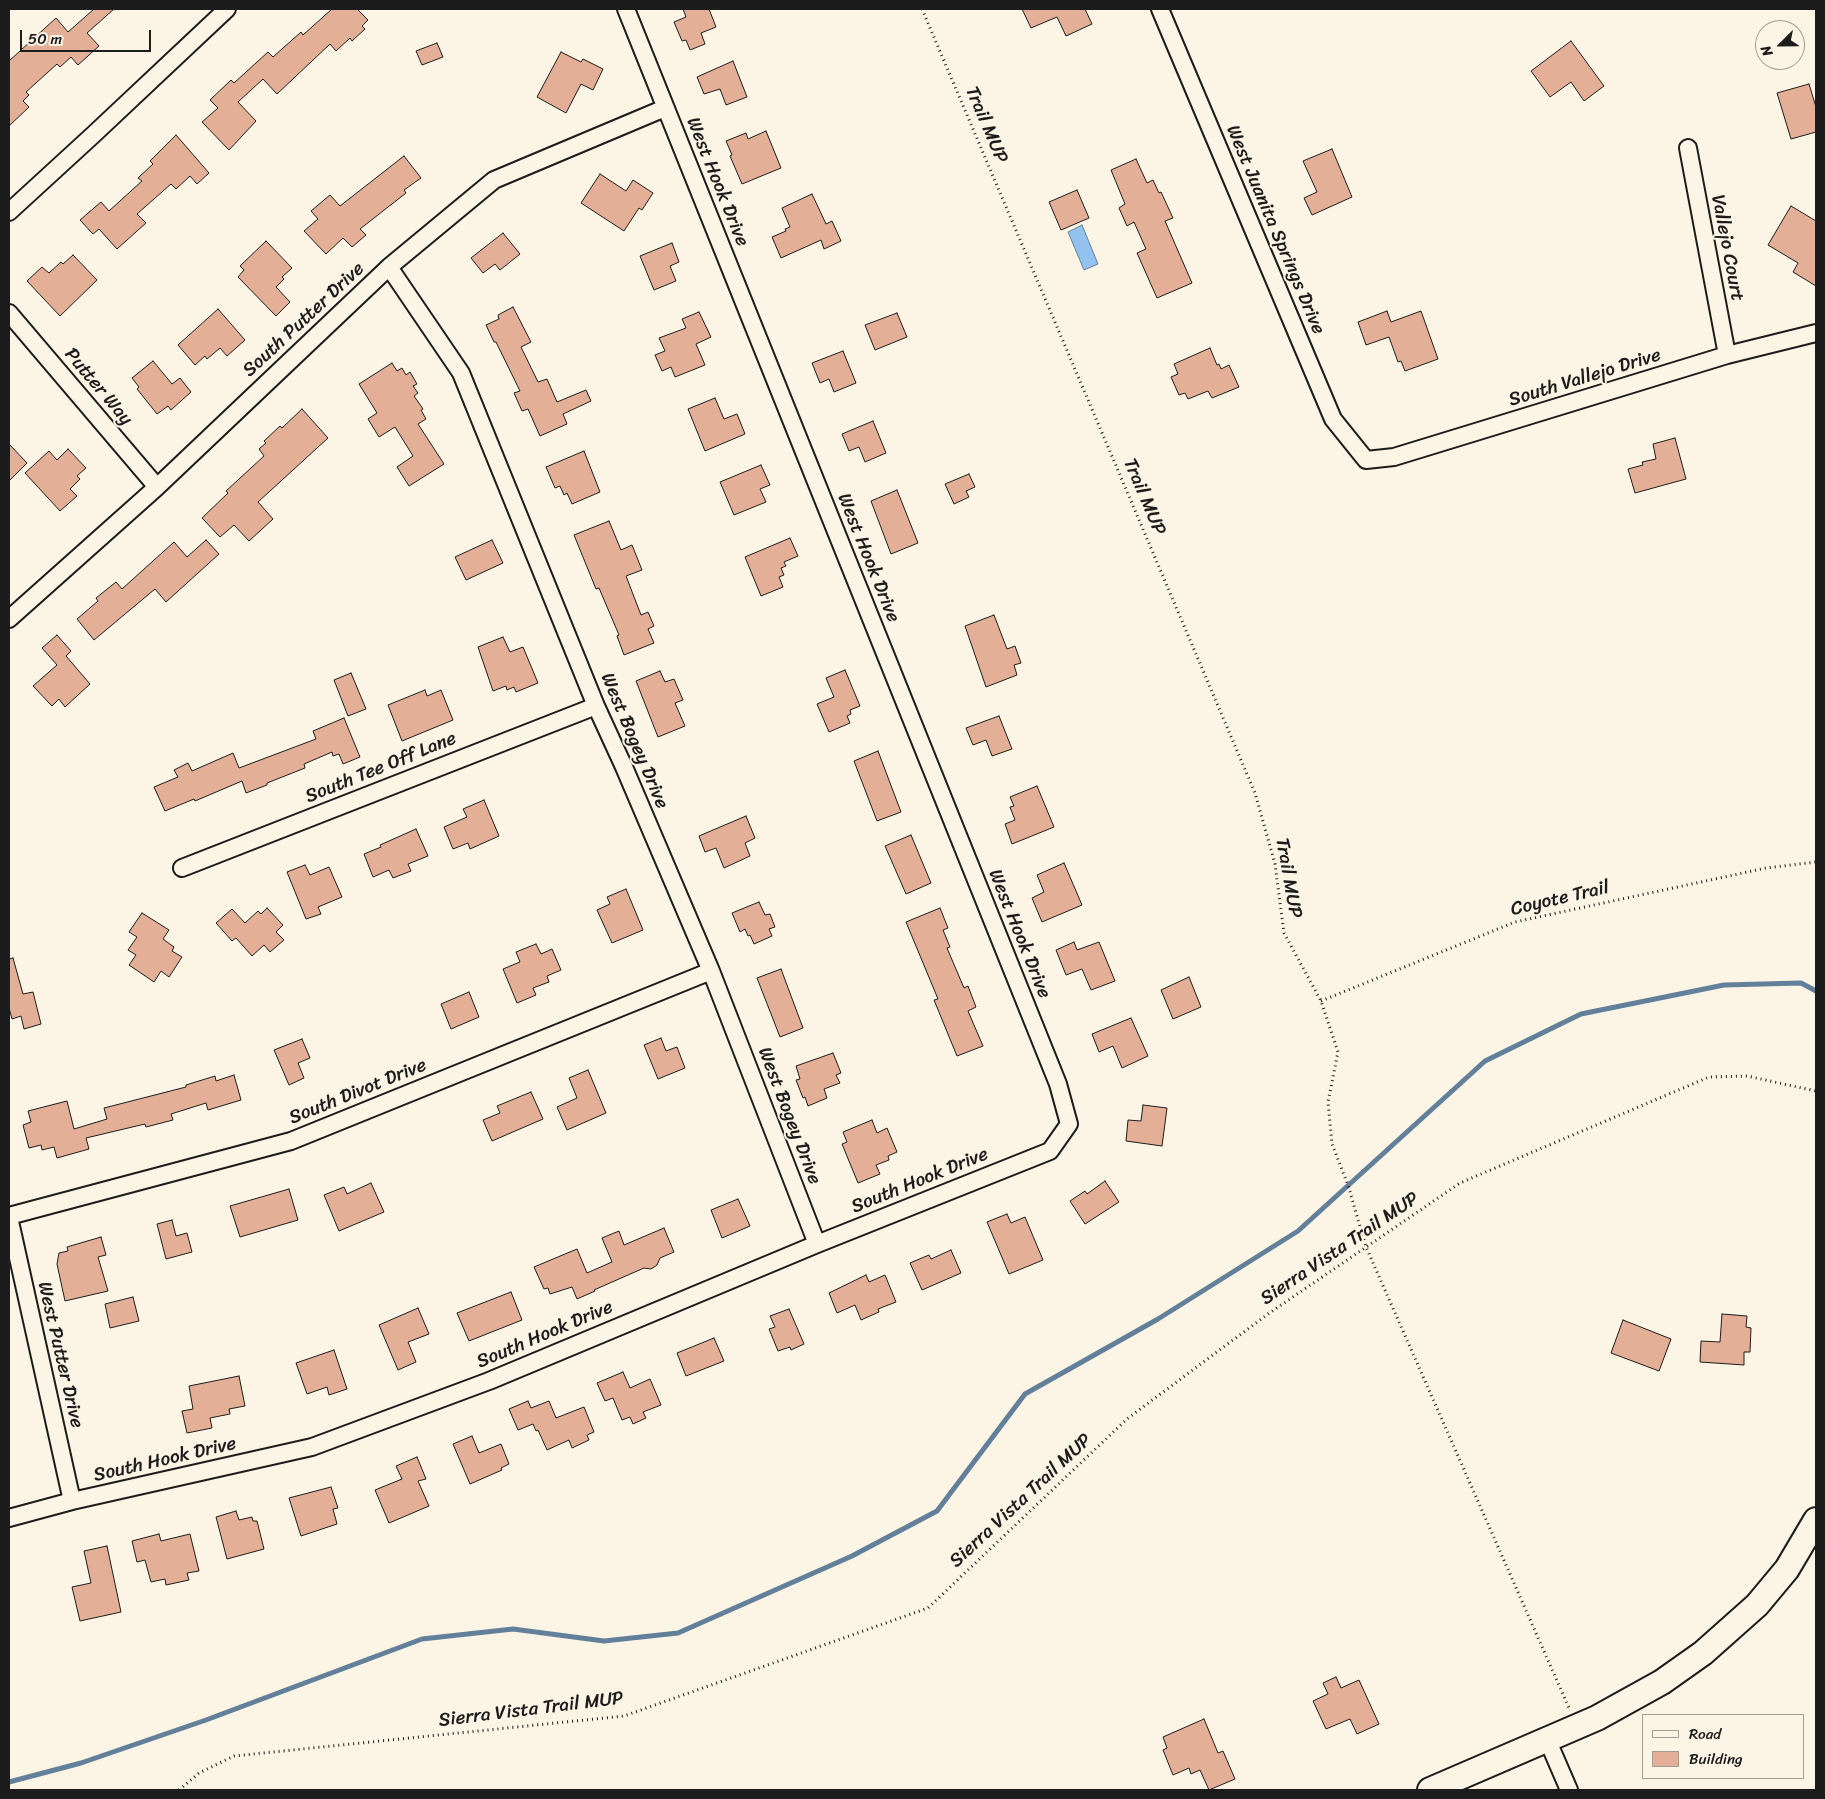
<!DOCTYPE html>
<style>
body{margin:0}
#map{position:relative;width:1825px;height:1799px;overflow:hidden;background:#fcf5e5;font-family:Sriracha,sans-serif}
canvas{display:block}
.frame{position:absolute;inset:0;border:10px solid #1c1c1c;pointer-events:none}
.legend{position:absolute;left:1642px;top:1714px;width:162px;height:65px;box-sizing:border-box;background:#fcf5e5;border:1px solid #a29e95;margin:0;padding:6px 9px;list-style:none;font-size:15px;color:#1c1c1c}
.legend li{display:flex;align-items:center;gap:10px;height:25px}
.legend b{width:25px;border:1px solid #a29e95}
.north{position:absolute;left:1755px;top:20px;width:50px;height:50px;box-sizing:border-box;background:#fcf5e5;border:1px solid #a29e95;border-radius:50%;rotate:247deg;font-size:14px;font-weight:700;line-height:20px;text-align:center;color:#1c1c1c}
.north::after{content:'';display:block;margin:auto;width:18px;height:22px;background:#1c1c1c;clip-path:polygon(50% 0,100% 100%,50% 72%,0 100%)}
.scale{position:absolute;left:20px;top:30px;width:131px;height:22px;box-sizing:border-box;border:2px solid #1c1c1c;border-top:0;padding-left:6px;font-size:15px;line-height:18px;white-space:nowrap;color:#1c1c1c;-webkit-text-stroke:4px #fcf5e5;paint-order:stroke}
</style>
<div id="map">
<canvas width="1825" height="1799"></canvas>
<div class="frame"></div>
<ul class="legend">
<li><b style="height:6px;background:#fcf5e5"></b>Road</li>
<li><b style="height:14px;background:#e3af97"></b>Building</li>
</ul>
<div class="north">N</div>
<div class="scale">50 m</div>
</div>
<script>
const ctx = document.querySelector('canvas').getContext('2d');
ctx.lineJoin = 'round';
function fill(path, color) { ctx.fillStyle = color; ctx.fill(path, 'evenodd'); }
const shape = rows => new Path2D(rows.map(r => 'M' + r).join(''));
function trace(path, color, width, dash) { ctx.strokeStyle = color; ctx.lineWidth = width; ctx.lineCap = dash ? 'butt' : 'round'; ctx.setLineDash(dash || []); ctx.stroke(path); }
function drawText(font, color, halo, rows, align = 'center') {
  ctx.font = font + ' Sriracha,sans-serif'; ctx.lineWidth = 4; ctx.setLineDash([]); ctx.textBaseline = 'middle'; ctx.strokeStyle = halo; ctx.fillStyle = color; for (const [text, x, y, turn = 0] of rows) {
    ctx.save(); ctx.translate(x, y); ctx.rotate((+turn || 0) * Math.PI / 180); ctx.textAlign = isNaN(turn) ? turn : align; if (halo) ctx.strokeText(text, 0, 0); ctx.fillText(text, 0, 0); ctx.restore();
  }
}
const water = shape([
 [1082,225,1098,264,1084,270,1068,232,1082,225]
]);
const stream = shape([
 [9,1782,81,1763,206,1720,422,1639,513,1629,604,1641,678,1633,852,1556,937,1511,1025,1394,1158,1319,1298,1231,1485,1061,1581,1014,1724,985,1801,983,1816,991]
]);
const building = shape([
 [94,9,114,9,87,33,99,46,78,65,71,57,60,67,57,64,26,92,29,95,23,101,29,107,9,126,9,61,56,18,68,32,94,9],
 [332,9,357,9,368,20,362,26,365,29,352,41,350,38,336,51,330,44,277,94,263,79,238,102,256,121,229,150,202,122,218,108,210,100,231,80,234,83,268,52,273,57,301,32,303,35,332,9],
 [683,9,709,9,716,27,701,33,705,44,690,50,686,40,682,41,674,22,686,17,683,9],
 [1022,9,1085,9,1092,24,1066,36,1057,17,1031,28,1022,9],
 [1571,41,1604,86,1584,101,1571,82,1550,97,1531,71,1571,41],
 [437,43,443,57,422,65,416,51,437,43],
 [561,52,581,62,583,59,603,69,593,90,581,84,566,113,537,97,561,52],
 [733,61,747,97,726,105,720,89,704,94,697,77,733,61],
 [1809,84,1816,107,1816,132,1791,139,1777,93,1809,84],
 [766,131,781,168,742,184,730,156,732,155,726,141,746,133,748,139,766,131],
 [176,135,209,173,197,184,190,176,176,189,171,184,137,214,146,223,117,249,99,229,93,234,80,220,101,202,109,211,142,181,138,178,153,164,150,161,176,135],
 [1332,149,1352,197,1312,215,1304,198,1317,192,1303,161,1332,149],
 [404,156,421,178,404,190,406,193,360,229,366,235,352,247,343,238,326,254,304,231,318,219,311,211,330,195,340,206,404,156],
 [1136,159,1147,183,1153,180,1159,193,1161,192,1173,218,1165,221,1192,283,1157,298,1137,253,1146,249,1134,222,1127,226,1119,208,1125,204,1111,170,1136,159],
 [600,174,626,191,633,180,653,193,642,210,639,208,624,231,581,203,600,174],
 [1077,190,1089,218,1061,230,1049,202,1077,190],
 [812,194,826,224,832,221,841,241,824,249,821,240,781,258,772,237,786,231,785,229,790,227,782,208,812,194],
 [1791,206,1816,221,1816,286,1793,272,1798,263,1768,245,1791,206],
 [503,233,520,254,500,270,495,264,483,273,471,258,503,233],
 [266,241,292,268,282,277,284,279,276,287,290,302,276,316,238,277,244,270,240,266,266,241],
 [672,243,679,262,670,266,676,281,654,290,640,256,672,243],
 [73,255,97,280,60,316,27,281,42,267,49,273,61,262,63,264,73,255],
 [513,307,531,342,521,347,538,382,547,379,557,402,586,390,591,401,563,414,567,424,540,436,528,409,522,411,514,393,520,391,496,342,494,342,486,325,499,319,498,315,513,307],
 [218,309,245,340,227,356,220,348,207,359,205,356,195,365,178,345,218,309],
 [1387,311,1391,322,1421,311,1438,359,1405,371,1401,361,1398,362,1389,337,1366,345,1358,322,1387,311],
 [699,312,711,337,696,344,705,365,675,377,671,367,662,371,655,355,665,351,659,338,686,328,682,319,699,312],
 [897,313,907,337,875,350,865,325,897,313],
 [1210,348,1217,365,1219,364,1221,369,1229,365,1239,387,1212,398,1208,391,1188,399,1185,393,1179,395,1171,377,1178,374,1174,364,1210,348],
 [843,351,856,383,834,392,829,379,820,383,812,363,843,351],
 [153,361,172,384,180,378,191,392,171,410,168,406,157,414,137,389,139,387,132,378,153,361],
 [392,363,397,371,402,368,406,375,410,372,417,384,413,386,418,393,414,396,423,409,421,410,426,419,418,424,444,464,409,486,397,467,413,456,395,427,379,437,368,419,377,413,359,384,392,363],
 [715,398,724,419,737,414,745,434,705,451,688,409,715,398],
 [302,409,328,438,258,502,273,519,249,541,234,525,220,537,202,518,228,493,226,491,264,456,259,449,266,443,264,441,280,426,282,428,302,409],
 [873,421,886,453,865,462,859,447,849,451,842,434,873,421],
 [1675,438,1686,479,1635,493,1628,469,1643,465,1642,462,1656,459,1653,444,1675,438],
 [9,444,27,463,9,481,9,444],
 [68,449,86,468,77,476,80,479,70,489,77,496,60,511,25,473,49,451,57,460,68,449],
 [584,451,600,492,572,504,567,493,564,495,560,486,555,488,546,467,584,451],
 [761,465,770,485,760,489,766,502,734,515,720,482,761,465],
 [969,474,975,487,966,491,969,497,954,504,945,484,969,474],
 [897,490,918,543,891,554,871,501,897,490],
 [609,521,621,550,632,545,642,570,626,576,641,615,648,612,654,626,648,629,654,643,624,655,617,636,619,635,599,588,596,589,574,535,609,521],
 [790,538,798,556,784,562,786,566,781,568,784,575,779,577,783,587,761,596,745,557,790,538],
 [206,540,219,554,166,602,155,589,94,640,77,619,98,601,96,598,116,582,122,589,174,542,187,557,206,540],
 [492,540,503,563,466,580,455,557,492,540],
 [994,615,1007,649,1015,646,1021,663,1014,665,1017,675,986,687,965,626,994,615],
 [57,635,71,651,66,656,90,684,65,707,59,699,52,706,33,686,57,665,42,648,57,635],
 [503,637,510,652,523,647,538,683,516,692,514,687,507,690,506,686,493,691,478,647,503,637],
 [845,670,860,706,850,710,851,714,847,716,850,723,829,732,817,704,834,697,826,678,845,670],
 [660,671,665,682,674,679,683,700,675,703,685,726,658,737,636,681,660,671],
 [351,673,366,709,348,716,334,680,351,673],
 [425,690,427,696,441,690,453,720,402,741,388,705,425,690],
 [999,716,1012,749,992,756,986,740,973,745,966,728,999,716],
 [344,718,360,757,343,764,339,754,333,756,332,752,304,764,305,768,267,783,267,785,246,793,242,781,195,801,194,799,165,811,154,787,178,777,174,770,188,763,192,771,233,753,239,768,316,739,313,731,344,718],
 [878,751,901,812,877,821,854,761,878,751],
 [1037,786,1054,827,1012,844,1005,824,1015,820,1010,807,1014,806,1010,797,1037,786],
 [484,800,499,836,470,849,468,843,453,849,444,827,467,817,463,809,484,800],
 [746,816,755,838,745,843,750,856,724,868,716,848,705,852,699,836,746,816],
 [416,829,428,856,408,864,411,871,393,878,389,870,373,877,364,854,381,847,380,845,416,829],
 [911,835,931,883,906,894,885,846,911,835],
 [1064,863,1082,905,1042,922,1032,898,1044,892,1037,875,1064,863],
 [305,865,310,875,329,867,342,897,318,907,321,914,306,919,287,872,305,865],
 [626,889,643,930,612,943,597,910,610,904,607,897,626,889],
 [759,902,765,915,770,914,775,927,769,929,772,936,754,944,750,935,748,936,745,929,740,932,732,913,759,902],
 [267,908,283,925,276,932,284,940,270,952,264,945,252,956,236,938,232,941,216,923,232,909,245,923,258,911,261,914,267,908],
 [940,908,948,928,943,930,950,947,947,948,964,988,968,986,976,1007,968,1011,983,1046,957,1056,934,1000,938,999,906,922,940,908],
 [142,913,169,930,163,939,174,947,172,951,182,957,169,977,161,971,154,982,129,965,136,955,128,950,137,937,129,932,142,913],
 [1074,942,1077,950,1099,942,1115,981,1091,990,1082,969,1066,975,1056,950,1074,942],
 [536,944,541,954,552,949,561,970,547,976,549,982,533,988,536,995,517,1003,503,969,520,962,516,952,536,944],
 [13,958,23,994,33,992,41,1024,24,1029,21,1016,12,1019,9,1008,9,959,13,958],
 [781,969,803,1028,780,1037,757,978,781,969],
 [1189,977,1201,1007,1173,1019,1161,990,1189,977],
 [469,992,479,1017,451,1029,441,1004,469,992],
 [1131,1018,1148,1056,1122,1068,1113,1046,1099,1052,1092,1034,1131,1018],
 [661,1038,666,1051,677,1047,685,1068,658,1079,644,1045,661,1038],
 [302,1039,310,1058,298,1063,304,1078,289,1085,274,1050,302,1039],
 [833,1053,841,1073,836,1075,840,1083,824,1089,827,1098,808,1106,805,1097,803,1098,796,1080,800,1079,796,1066,833,1053],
 [588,1070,606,1113,567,1130,557,1107,577,1098,569,1078,588,1070],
 [234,1075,241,1100,208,1110,206,1103,171,1114,173,1120,146,1127,145,1124,86,1138,89,1149,57,1158,54,1147,42,1150,41,1145,29,1148,23,1125,31,1122,28,1111,67,1101,74,1129,107,1119,104,1108,186,1087,186,1085,215,1076,216,1081,234,1075],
 [531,1092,543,1119,492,1141,483,1120,500,1113,497,1106,531,1092],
 [1143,1105,1167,1108,1162,1146,1126,1141,1128,1120,1141,1121,1143,1105],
 [872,1120,877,1133,887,1128,897,1152,888,1156,889,1160,876,1165,880,1174,858,1183,842,1144,847,1142,843,1132,872,1120],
 [1105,1181,1119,1202,1085,1224,1070,1201,1085,1191,1087,1194,1105,1181],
 [371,1183,384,1212,339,1231,324,1195,344,1187,347,1194,371,1183],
 [289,1189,298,1220,240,1237,230,1206,289,1189],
 [738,1199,750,1226,722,1238,711,1210,738,1199],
 [1007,1214,1011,1223,1025,1217,1043,1260,1009,1274,987,1222,1007,1214],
 [172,1220,176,1236,187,1233,192,1252,166,1259,157,1224,172,1220],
 [664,1228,674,1252,660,1258,657,1265,651,1269,644,1268,603,1286,594,1290,595,1291,577,1299,572,1287,550,1294,548,1288,544,1289,534,1267,577,1249,587,1273,612,1262,602,1238,619,1231,624,1245,664,1228],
 [101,1237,106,1255,98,1257,108,1291,65,1301,57,1264,59,1253,68,1251,67,1247,101,1237],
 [951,1250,961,1273,922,1290,910,1263,929,1255,931,1259,951,1250],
 [866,1275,869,1282,885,1275,896,1302,878,1309,879,1312,861,1320,855,1305,837,1313,829,1293,866,1275],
 [511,1292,522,1320,469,1341,457,1313,511,1292],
 [133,1297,139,1321,110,1328,105,1304,133,1297],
 [418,1308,429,1334,408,1342,416,1362,398,1370,379,1325,418,1308],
 [789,1309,804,1344,791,1350,790,1347,778,1351,769,1329,775,1327,770,1316,789,1309],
 [1722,1314,1747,1316,1746,1327,1751,1328,1750,1352,1744,1352,1744,1365,1700,1362,1701,1341,1720,1342,1722,1314],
 [1623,1320,1671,1339,1659,1371,1611,1353,1623,1320],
 [714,1338,724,1361,686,1376,677,1353,714,1338],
 [334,1350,347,1389,329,1395,327,1387,307,1394,296,1363,334,1350],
 [623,1372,630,1388,650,1379,661,1405,643,1412,646,1418,633,1424,630,1417,622,1420,613,1398,605,1401,597,1383,623,1372],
 [239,1376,245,1406,229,1409,230,1414,210,1418,212,1428,187,1433,182,1411,193,1409,189,1386,239,1376],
 [528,1401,531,1408,549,1401,556,1418,584,1407,594,1432,587,1435,589,1440,572,1448,569,1440,547,1450,538,1430,536,1431,533,1424,518,1430,509,1409,528,1401],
 [472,1436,479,1453,501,1444,509,1464,501,1468,502,1470,470,1484,453,1444,472,1436],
 [417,1457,426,1479,418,1481,429,1506,389,1523,375,1490,402,1479,396,1466,417,1457],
 [331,1487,338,1508,333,1509,337,1524,301,1536,289,1498,331,1487],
 [236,1511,239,1520,252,1517,253,1521,257,1521,264,1549,227,1559,216,1517,236,1511],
 [159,1534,161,1541,190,1534,199,1571,187,1573,189,1580,166,1585,165,1579,151,1582,145,1560,137,1562,132,1541,159,1534],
 [107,1546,121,1612,80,1621,72,1587,91,1583,84,1551,107,1546],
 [1336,1677,1341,1688,1359,1680,1379,1724,1357,1734,1350,1719,1326,1729,1313,1701,1328,1694,1323,1683,1336,1677],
 [1204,1719,1218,1753,1223,1751,1235,1779,1209,1790,1200,1770,1191,1774,1189,1768,1173,1775,1163,1750,1167,1748,1163,1737,1204,1719]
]);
const path = shape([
 [922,9,1255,793,1275,864,1284,933,1321,1001,1338,1052,1328,1102,1332,1144,1348,1185,1366,1247,1569,1708],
 [1321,1001,1515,922,1766,868,1816,862],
 [179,1790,199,1773,234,1756,624,1716,928,1608,1127,1419,1268,1314,1460,1183,1709,1077,1747,1076,1816,1091]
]);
const street = shape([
 [1160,9,1333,419,1366,460,1394,457,1727,355,1816,333],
 [1688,148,1727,355],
 [9,212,93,135,227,9],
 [389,267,461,373,596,706,624,767,711,971,817,1244],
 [9,313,157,487],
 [9,619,157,487,389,267,494,180,665,108],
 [182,868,596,706],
 [9,1216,291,1141,711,971],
 [9,1217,72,1501],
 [9,1518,72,1501,312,1447,489,1381,817,1244,1050,1151,1069,1124,1058,1084,626,9],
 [1547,1739,1569,1790]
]);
const secondary = shape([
 [1430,1790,1597,1718,1662,1682,1703,1653,1757,1605,1787,1569,1816,1520]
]);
const streetNames = [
 ["Trail MUP",986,125,67],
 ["West Hook Drive",717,182,68],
 ["West Juanita Springs Drive",1275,230,67],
 ["Vallejo Court",1727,248,79],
 ["South Putter Drive",304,320,-43],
 ["South Vallejo Drive",1585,378,-17],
 ["Putter Way",98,387,50],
 ["Trail MUP",1144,497,67],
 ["West Hook Drive",868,558,68],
 ["West Bogey Drive",634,741,67],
 ["South Tee Off Lane",381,768,-22],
 ["Trail MUP",1288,878,80],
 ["Coyote Trail",1560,899,-13],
 ["West Hook Drive",1019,934,68],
 ["South Divot Drive",358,1092,-22],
 ["West Bogey Drive",789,1116,69],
 ["South Hook Drive",920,1181,-22],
 ["Sierra Vista Trail MUP",1340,1249,-34],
 ["South Hook Drive",545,1335,-23],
 ["West Putter Drive",60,1355,77],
 ["South Hook Drive",165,1460,-13],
 ["Sierra Vista Trail MUP",1021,1501,-43],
 ["Sierra Vista Trail MUP",531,1710,-7]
];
fill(water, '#93c2ee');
trace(water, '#63809a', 1);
trace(stream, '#63809a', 5);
fill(building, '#e3af97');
trace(building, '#1c1c1c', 1);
trace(street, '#1c1c1c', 20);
trace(secondary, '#1c1c1c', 28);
trace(path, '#1c1c1c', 3, [1, 4]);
trace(street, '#fcf5e5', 16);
trace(secondary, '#fcf5e5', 24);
drawText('19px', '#1c1c1c', '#fcf5e5', streetNames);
</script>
